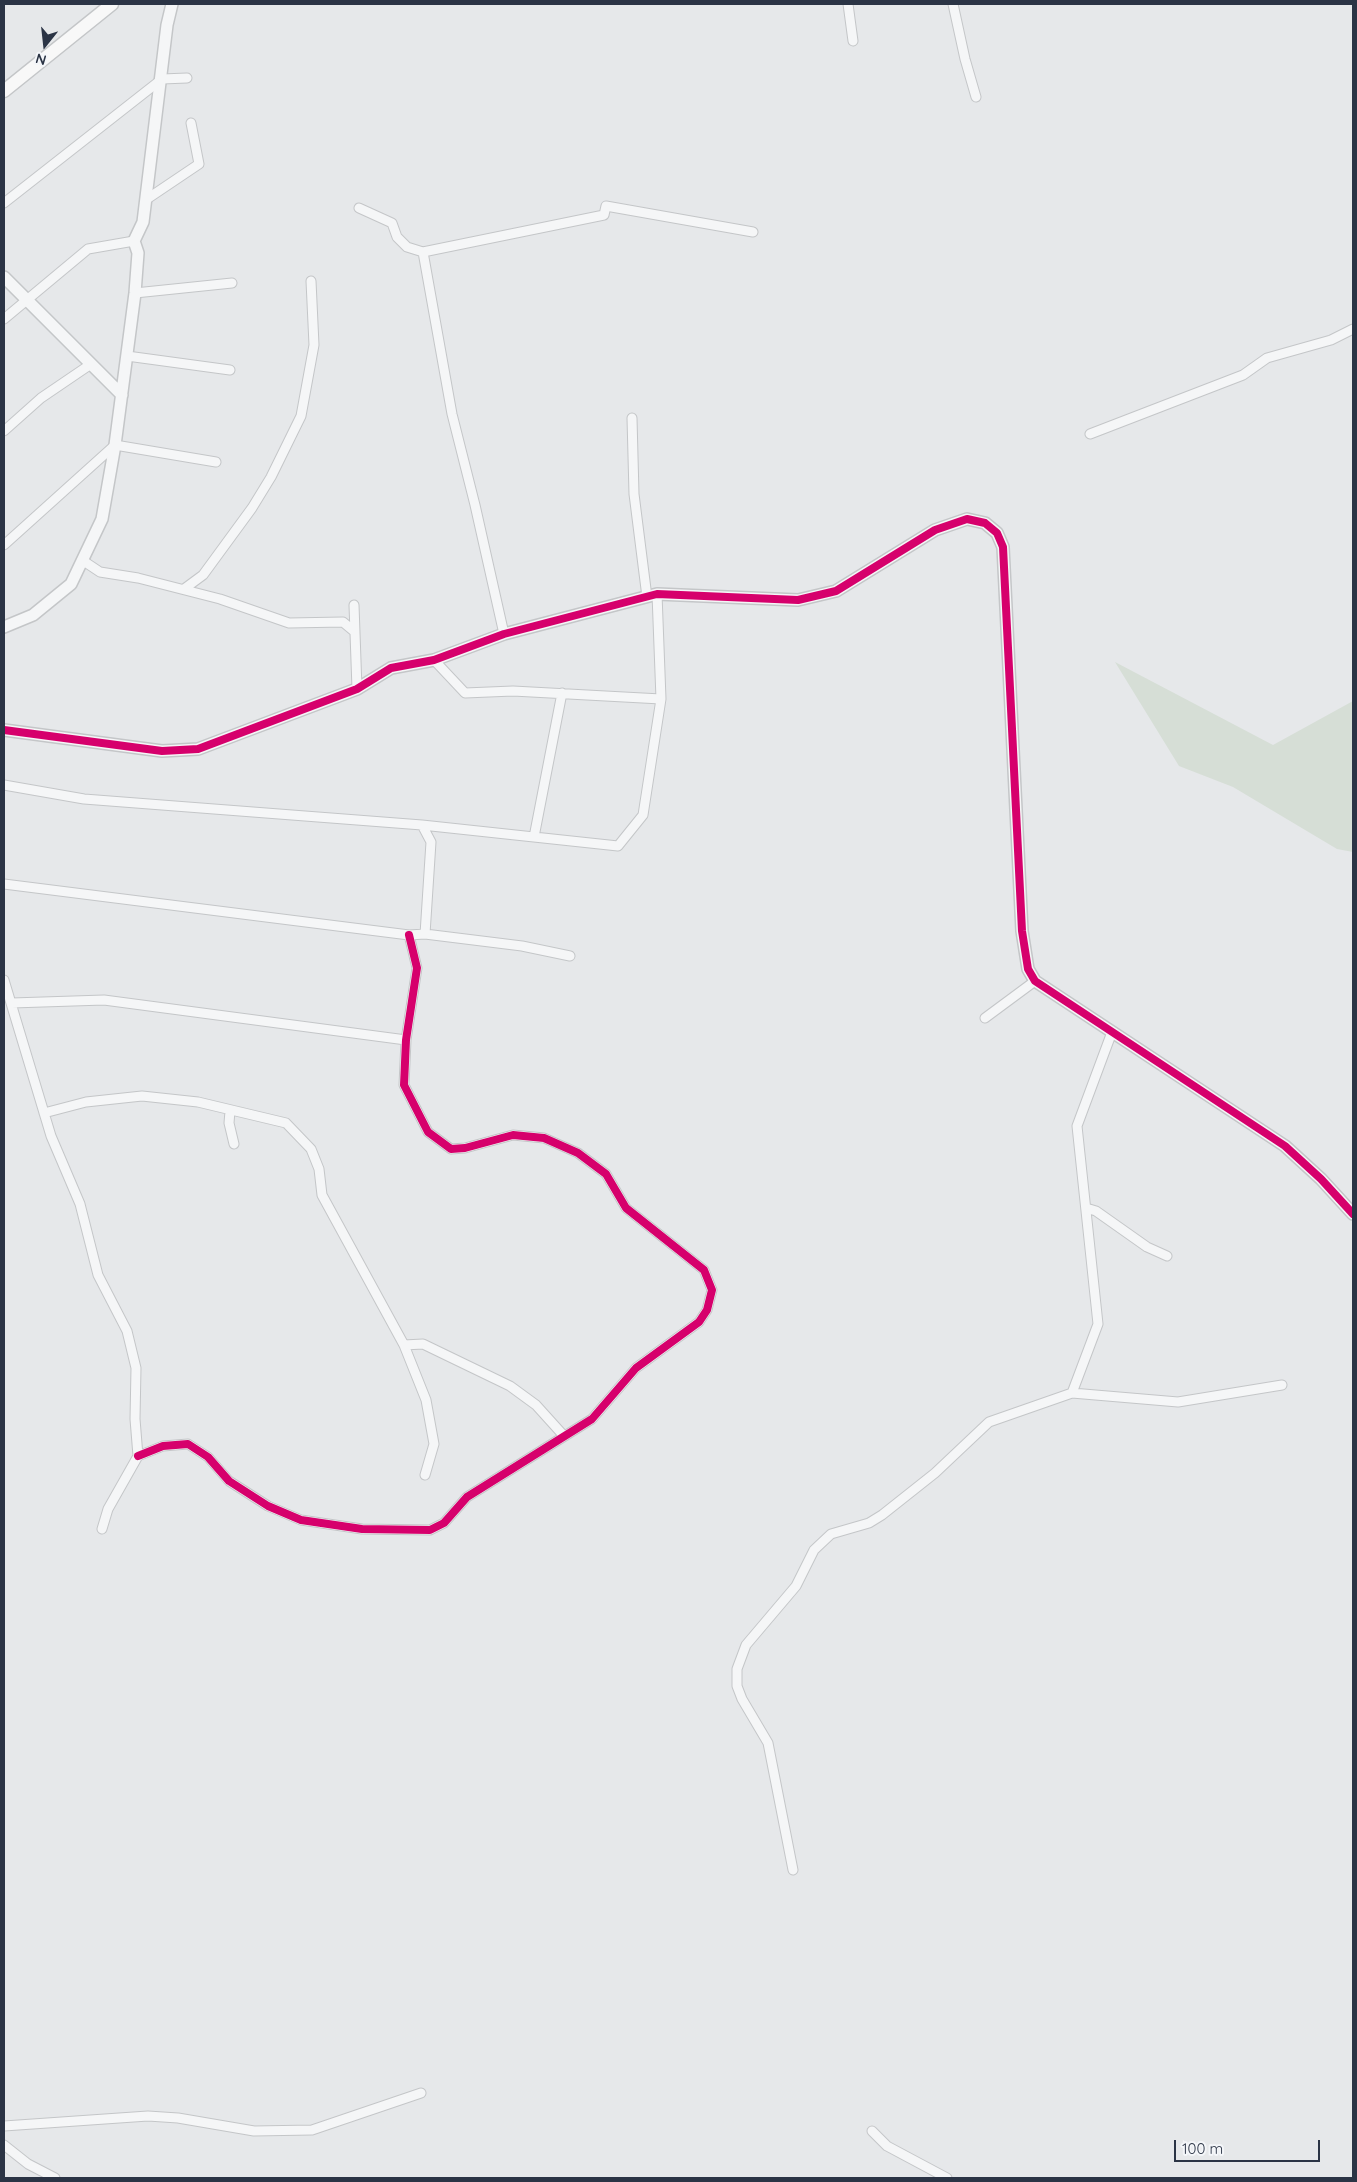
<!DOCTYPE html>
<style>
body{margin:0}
#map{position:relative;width:1357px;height:2182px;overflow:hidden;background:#e6e8ea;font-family:Quicksand,sans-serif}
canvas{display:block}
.frame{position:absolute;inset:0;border:5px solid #2b3445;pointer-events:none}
.north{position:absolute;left:20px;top:20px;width:50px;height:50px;-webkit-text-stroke:4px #f4f6f9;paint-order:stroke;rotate:196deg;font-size:14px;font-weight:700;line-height:20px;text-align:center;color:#2b3445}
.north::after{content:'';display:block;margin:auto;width:18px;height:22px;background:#2b3445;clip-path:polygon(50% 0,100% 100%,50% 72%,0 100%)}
.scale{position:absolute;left:1174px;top:2140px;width:146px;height:22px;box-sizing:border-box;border:2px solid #2b3445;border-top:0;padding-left:6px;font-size:15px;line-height:18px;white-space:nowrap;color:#2b3445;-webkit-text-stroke:4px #f4f6f9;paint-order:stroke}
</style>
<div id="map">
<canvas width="1357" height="2182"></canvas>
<div class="frame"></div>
<div class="north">N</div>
<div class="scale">100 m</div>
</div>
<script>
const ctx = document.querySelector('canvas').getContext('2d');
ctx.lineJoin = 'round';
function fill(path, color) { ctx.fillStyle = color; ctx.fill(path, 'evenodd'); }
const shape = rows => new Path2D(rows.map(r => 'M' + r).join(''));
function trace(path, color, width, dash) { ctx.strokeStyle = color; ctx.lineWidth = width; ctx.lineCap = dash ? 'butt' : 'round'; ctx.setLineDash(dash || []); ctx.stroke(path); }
const green = shape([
 [1115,662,1273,745,1353,701,1353,852,1337,849,1233,787,1179,766]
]);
const minor = shape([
 [848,4,853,41],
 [953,4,965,59,976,97],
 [147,199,199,164,191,123],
 [4,203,162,79,187,78],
 [359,208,392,223,397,237,407,247,423,252,604,215,606,206,753,232],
 [423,252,452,414,475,505,504,634],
 [135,293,232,283],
 [4,319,88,249,134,241],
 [127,356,230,370],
 [632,418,634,494,647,597],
 [4,431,41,398,91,364],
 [1090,434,1243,375,1267,358,1331,340,1353,329],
 [4,545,115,445,216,462],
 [82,560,100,572,138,578,220,599,289,623,343,622,355,632],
 [184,589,203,575,252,508,271,477,301,416,314,345,311,281],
 [354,605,357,689],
 [434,660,465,693,513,691,661,699],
 [4,785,84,799,422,825,618,846,643,815,661,699,657,594],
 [422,825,431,842,425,934],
 [534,837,562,693],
 [4,884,409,935,425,934,522,946,570,956],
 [4,980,51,1136,80,1204,98,1275,127,1331,136,1368,135,1419,138,1456,108,1509,102,1529],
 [12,1003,104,1000,406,1040],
 [985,1018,1035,981],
 [230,1111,229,1123,234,1144],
 [44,1113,86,1102,142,1096,198,1102,286,1123,311,1149,319,1169,322,1195,404,1345,426,1400,434,1444,425,1475],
 [1086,1208,1096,1211,1147,1247,1167,1256],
 [404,1345,423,1344,510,1386,536,1405,564,1436],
 [1072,1393,1098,1324,1077,1126,1112,1032],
 [138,1456,163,1446,188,1444,208,1457,229,1481,268,1506,301,1520,362,1529,430,1530,444,1523,467,1497,592,1419,636,1368,699,1322,707,1310,712,1290,704,1270,626,1208,606,1174,578,1153,544,1138,513,1135,465,1148,451,1149,428,1132,404,1085,406,1040,417,968,409,935],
 [793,1870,768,1743,742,1699,737,1686,737,1669,746,1645,796,1586,814,1550,831,1534,869,1523,882,1515,935,1473,989,1422,1072,1393,1178,1402,1282,1385],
 [4,2126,148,2116,178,2118,254,2131,312,2130,421,2093],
 [872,2131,887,2146,947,2178],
 [4,2145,28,2164,55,2178]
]);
const tertiary = shape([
 [4,277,122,395],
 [4,627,33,615,71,584,102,519,115,445,135,293,138,253,134,241,143,222,167,25,172,4],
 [4,730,162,751,198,749,357,689,391,668,434,660,504,634,657,594,798,600,836,591,935,530,967,519,985,523,997,533,1003,547,1022,931,1028,969,1035,981,1285,1146,1321,1179,1353,1214]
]);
const secondary = shape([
 [4,91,112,4]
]);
const cycleway = shape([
 [4,730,162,751,198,749,357,689,391,668,434,660,504,634,657,594,798,600,836,591,935,530,967,519,985,523,997,533,1003,547,1022,931,1028,969,1035,981,1285,1146,1321,1179,1353,1214],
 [138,1456,163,1446,188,1444,208,1457,229,1481,268,1506,301,1520,362,1529,430,1530,444,1523,467,1497,592,1419,636,1368,699,1322,707,1310,712,1290,704,1270,626,1208,606,1174,578,1153,544,1138,513,1135,465,1148,451,1149,428,1132,404,1085,406,1040,417,968,409,935]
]);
fill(green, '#d6ded6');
trace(minor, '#c4c6c8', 11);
trace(tertiary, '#c4c6c8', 14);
trace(secondary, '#c4c6c8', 15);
trace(minor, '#f5f6f7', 9);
trace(tertiary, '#f5f6f7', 11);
trace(secondary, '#f8f8f8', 12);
trace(cycleway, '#d6006c', 8);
</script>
